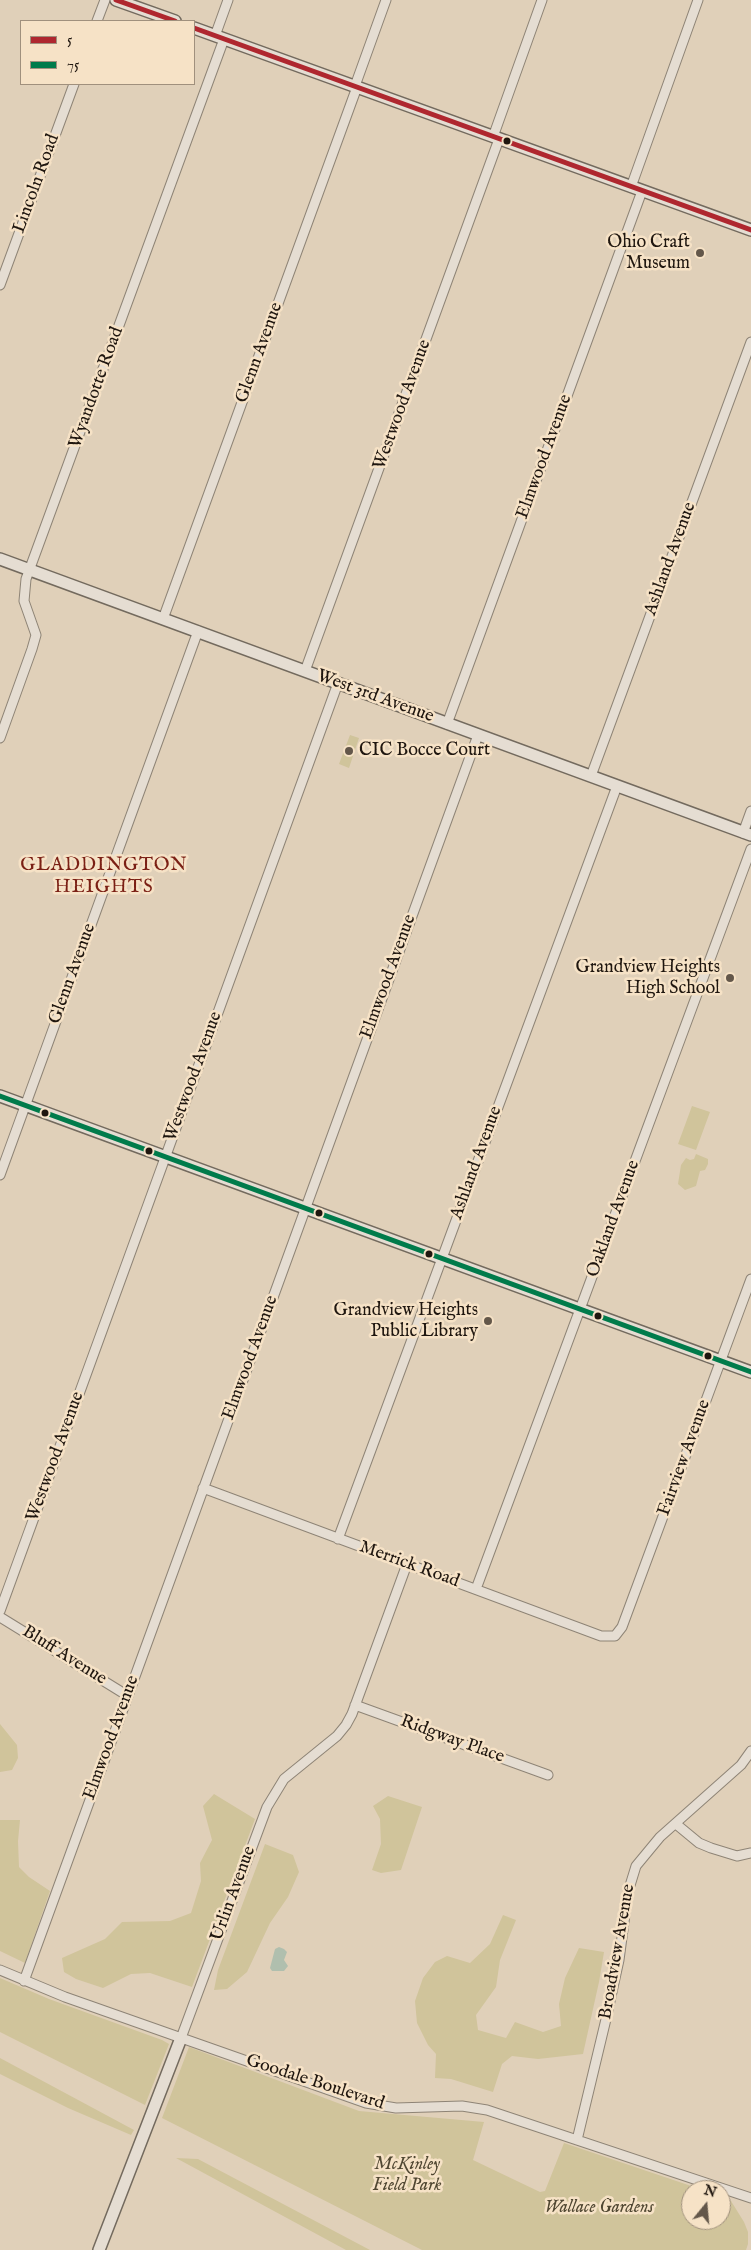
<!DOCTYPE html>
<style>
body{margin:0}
#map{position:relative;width:751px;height:2250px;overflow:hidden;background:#e0d0b9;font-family:"IM FELL English",serif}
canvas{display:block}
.legend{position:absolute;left:20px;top:20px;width:175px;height:65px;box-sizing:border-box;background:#f6e2c6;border:1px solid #a0907d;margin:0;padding:6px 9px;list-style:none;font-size:15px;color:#1f160f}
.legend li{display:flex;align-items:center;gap:10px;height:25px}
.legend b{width:25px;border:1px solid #a0907d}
.north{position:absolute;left:681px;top:2180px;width:50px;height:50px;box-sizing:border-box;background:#f6e2c6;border:1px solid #a0907d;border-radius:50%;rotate:17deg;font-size:14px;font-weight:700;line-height:20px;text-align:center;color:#1f160f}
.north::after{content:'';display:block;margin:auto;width:18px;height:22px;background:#63574a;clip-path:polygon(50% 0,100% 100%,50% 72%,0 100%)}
</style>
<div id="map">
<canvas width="751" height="2250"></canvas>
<ul class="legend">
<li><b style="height:6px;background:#af272f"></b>5</li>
<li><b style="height:6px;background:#007b4b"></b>75</li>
</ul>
<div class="north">N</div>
</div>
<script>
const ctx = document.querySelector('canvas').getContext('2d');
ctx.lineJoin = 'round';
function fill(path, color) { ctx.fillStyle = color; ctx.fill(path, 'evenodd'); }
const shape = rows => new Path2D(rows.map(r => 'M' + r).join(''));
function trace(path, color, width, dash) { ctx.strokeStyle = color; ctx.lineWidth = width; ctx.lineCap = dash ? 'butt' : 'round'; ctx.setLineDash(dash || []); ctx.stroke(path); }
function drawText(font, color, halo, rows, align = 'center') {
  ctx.font = font + ' "IM FELL English",serif'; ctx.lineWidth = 5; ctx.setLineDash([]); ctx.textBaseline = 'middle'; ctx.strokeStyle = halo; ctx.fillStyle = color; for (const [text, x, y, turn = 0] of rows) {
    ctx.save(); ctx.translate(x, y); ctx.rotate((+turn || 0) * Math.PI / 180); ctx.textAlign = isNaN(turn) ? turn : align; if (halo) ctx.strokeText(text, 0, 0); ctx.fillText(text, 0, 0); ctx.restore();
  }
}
const green = shape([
 [350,735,359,738,349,768,339,764],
 [692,1106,710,1112,696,1150,678,1144],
 [696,1154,708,1159,708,1164,705,1170,700,1171,696,1186,685,1190,678,1184,681,1165,686,1158,690,1160,694,1159],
 [0,1724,17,1745,18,1758,12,1770,0,1772],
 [214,1794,255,1819,192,1987,150,1973,131,1974,103,1988,76,1979,64,1972,62,1958,105,1939,122,1922,170,1921,191,1913,201,1881,200,1863,212,1840,203,1806],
 [388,1796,422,1807,401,1870,381,1873,372,1870,381,1844,380,1819,373,1806],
 [0,1820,20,1820,18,1841,19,1867,29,1877,50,1891,25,1963,0,1951],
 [265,1844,293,1855,299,1872,288,1897,270,1923,247,1972,227,1989,214,1990,218,1970],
 [503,1915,516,1920,500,1960,496,1987,476,2015,478,2030,506,2038,515,2022,543,2032,561,2026,559,2004,565,1978,579,1948,604,1952,599,1982,583,2054,538,2059,512,2056,502,2064,493,2092,451,2079,435,2078,436,2054,428,2045,417,2023,415,2001,423,1978,435,1962,447,1956,470,1963,490,1944],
 [0,1978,49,1999,162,2040,169,2044,145,2105,0,2032],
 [189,2047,359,2111,484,2122,473,2160,540,2192,545,2191,564,2143,703,2190,691,2190,691,2220,721,2220,721,2196,724,2197,731,2201,744,2222,748,2232,748,2244,746,2250,422,2250,162,2118],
 [0,2058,134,2130,131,2135,68,2108,0,2074],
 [176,2158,198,2159,370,2250,346,2250]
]);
const water = shape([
 [279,1947,284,1949,287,1952,284,1960,288,1966,284,1971,272,1971,270,1968,275,1949]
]);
const street = shape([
 [97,21,105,0],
 [215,36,228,0],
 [355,86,386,0],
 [493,137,542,0],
 [631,187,698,0],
 [0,285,74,84],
 [163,619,357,87],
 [305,671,499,139],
 [447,724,642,191],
 [0,738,32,649,36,635,24,601,26,579,224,39],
 [591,776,751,342],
 [743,833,751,811],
 [0,1175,198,631],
 [203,1488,601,1636,615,1636,622,1627,751,1279],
 [338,1539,617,786],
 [476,1589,751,849],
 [0,1611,338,683],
 [0,1617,128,1696],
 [355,1705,548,1775],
 [676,1824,699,1843,711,1848,737,1856,751,1853],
 [0,1970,65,1997,366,2103,396,2108,462,2106,487,2110,751,2198],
 [24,1981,478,735],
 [181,2038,267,1807,284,1779,337,1736,346,1725,352,1714,407,1564],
 [577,2140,607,2015,619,1960,628,1892,636,1866,660,1837,741,1765,751,1751]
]);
const secondary = shape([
 [116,0,175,21],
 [194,28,751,230],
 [0,559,751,835],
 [0,1096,751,1372],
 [99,2250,181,2038]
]);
const bus1 = shape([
 [116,0,175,21],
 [194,28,751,230]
]);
const bus2 = shape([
 [0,1096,751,1372]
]);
const markers = [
 [507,141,4.5,"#1f160f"],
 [700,253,5,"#63574a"],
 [349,751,5,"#63574a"],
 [730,978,5,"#63574a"],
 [45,1113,4.5,"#1f160f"],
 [149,1151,4.5,"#1f160f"],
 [319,1213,4.5,"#1f160f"],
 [429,1254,4.5,"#1f160f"],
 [598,1316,4.5,"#1f160f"],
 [488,1321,5,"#63574a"],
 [708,1356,4.5,"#1f160f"]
];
const streetNames = [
 ["Lincoln Road",37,184,-70],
 ["Glenn Avenue",260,353,-70],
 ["Wyandotte Road",97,388,-70],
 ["Westwood Avenue",403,405,-70],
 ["Elmwood Avenue",545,457,-70],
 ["Ashland Avenue",671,559,-70],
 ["West 3rd Avenue",375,697,20],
 ["Glenn Avenue",73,974,-70],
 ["Elmwood Avenue",389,977,-70],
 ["Westwood Avenue",194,1077,-70],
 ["Ashland Avenue",477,1163,-70],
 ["Oakland Avenue",614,1219,-70],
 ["Elmwood Avenue",251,1358,-70],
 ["Westwood Avenue",56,1457,-70],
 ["Fairview Avenue",685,1458,-70],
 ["Merrick Road",409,1565,20],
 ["Bluff Avenue",64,1656,32],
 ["Elmwood Avenue",112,1738,-70],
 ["Ridgway Place",452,1740,20],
 ["Urlin Avenue",234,1894,-70],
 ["Broadview Avenue",618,1952,-80],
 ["Goodale Boulevard",315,2083,18]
];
const poiNames = [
 ["Ohio Craft",690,243],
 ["Museum",690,264],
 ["CIC Bocce Court",359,751,"left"],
 ["Grandview Heights",720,968],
 ["High School",720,989],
 ["Grandview Heights",478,1311],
 ["Public Library",478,1332]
];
const parkNames = [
 ["McKinley",407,2165],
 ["Field Park",407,2186],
 ["Wallace Gardens",599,2208]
];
const neighbourhoodNames = [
 ["GLADDINGTON",104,866],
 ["HEIGHTS",104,888]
];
fill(green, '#d0c49b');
fill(water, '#b0bfae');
trace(street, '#8e8476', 11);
trace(secondary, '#736a5e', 14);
trace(street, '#e5ddd2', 9);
trace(secondary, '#e5ddd2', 11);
trace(bus1, '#af272f', 5);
trace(bus2, '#007b4b', 5);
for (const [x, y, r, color] of markers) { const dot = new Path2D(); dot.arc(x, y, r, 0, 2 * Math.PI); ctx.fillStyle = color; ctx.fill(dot); trace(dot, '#f6e2c6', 2); }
drawText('18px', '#1f160f', '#f6e2c6', streetNames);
drawText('18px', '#1f160f', '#f6e2c6', poiNames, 'right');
drawText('italic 18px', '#504732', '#f6e2c6', parkNames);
ctx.letterSpacing = '1px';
drawText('19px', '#7a1f14', '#f6e2c6', neighbourhoodNames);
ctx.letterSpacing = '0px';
</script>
